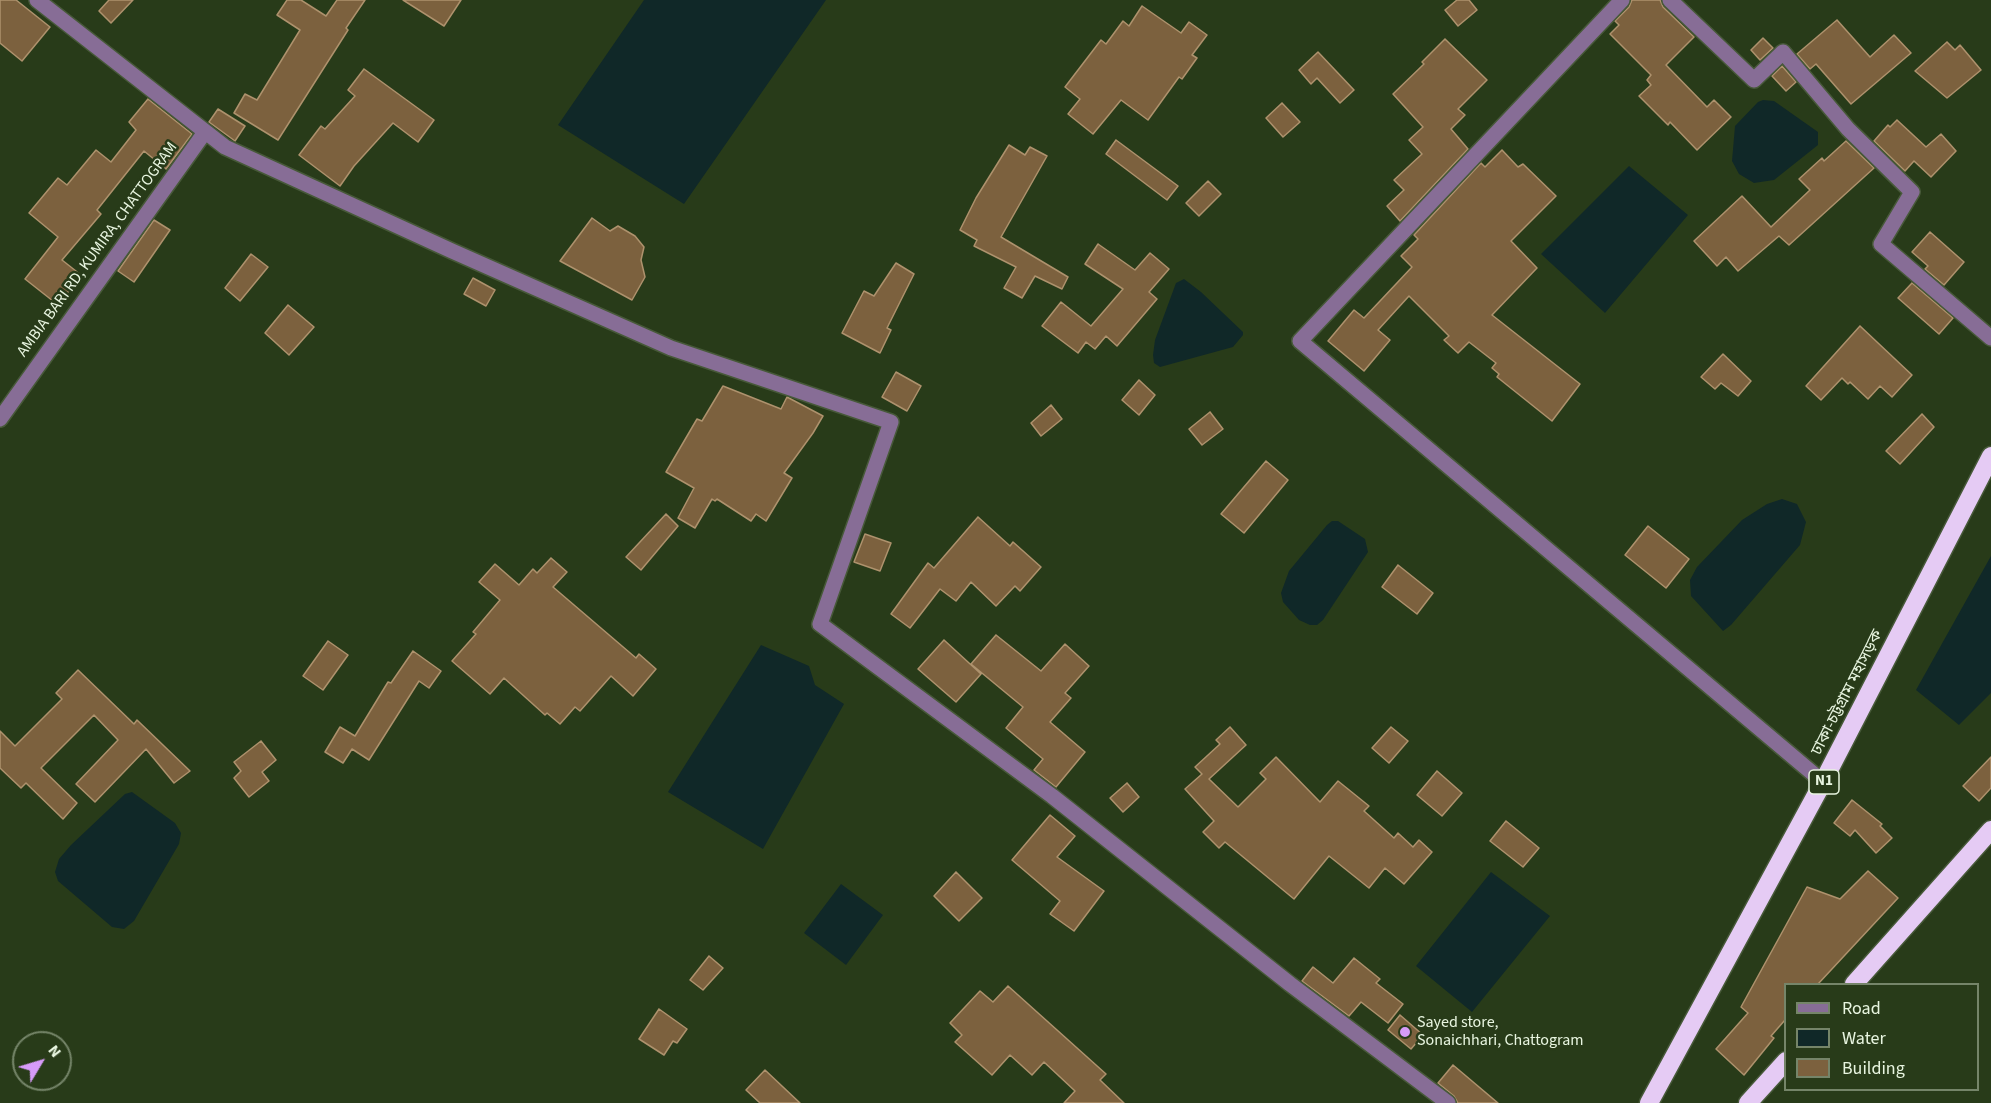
<!DOCTYPE html>
<meta charset="utf-8">
<style>
body{margin:0}
#map{position:relative;width:1991px;height:1103px;overflow:hidden;background:#283b19;font-family:"Source Sans 3",sans-serif}
canvas{display:block}
.legend{position:absolute;left:1784px;top:983px;width:195px;height:108px;box-sizing:border-box;background:#283b19;border:2px solid #758569;margin:0;padding:8px 10px;list-style:none;font-size:18px;color:#e8f5e0}
.legend li{display:flex;align-items:center;gap:12px;height:30px}
.legend b{width:30px;border:2px solid #758569}
.north{position:absolute;left:12px;top:1031px;width:60px;height:60px;box-sizing:border-box;background:#283b19;border:2px solid #758569;border-radius:50%;rotate:52deg;font-size:16px;font-weight:700;line-height:24px;text-align:center;color:#e8f5e0}
.north::after{content:'';display:block;margin:auto;width:21px;height:27px;background:#d79bf9;clip-path:polygon(50% 0,100% 100%,50% 72%,0 100%)}
</style>
<div id="map">
<canvas width="1991" height="1103"></canvas>
<ul class="legend">
<li><b style="height:8px;background:#876d96"></b>Road</li>
<li><b style="height:16px;background:#102828"></b>Water</li>
<li><b style="height:16px;background:#7c613e"></b>Building</li>
</ul>
<div class="north">N</div>
</div>
<script>
const ctx = document.querySelector('canvas').getContext('2d');
ctx.lineJoin = 'round';
function fill(path, color) { ctx.fillStyle = color; ctx.fill(path, 'evenodd'); }
const shape = rows => new Path2D(rows.map(r => 'M' + r).join(''));
function trace(path, color, width, dash) { ctx.strokeStyle = color; ctx.lineWidth = width; ctx.lineCap = dash ? 'butt' : 'round'; ctx.setLineDash(dash || []); ctx.stroke(path); }
function drawText(font, color, halo, rows, align = 'center') {
  ctx.font = font + ' "Source Sans 3","Noto Sans Bengali",sans-serif'; ctx.lineWidth = 5; ctx.setLineDash([]); ctx.textBaseline = 'middle'; ctx.strokeStyle = halo; ctx.fillStyle = color; for (const [text, x, y, turn = 0] of rows) {
    ctx.save(); ctx.translate(x, y); ctx.rotate((+turn || 0) * Math.PI / 180); ctx.textAlign = isNaN(turn) ? turn : align; if (halo) ctx.strokeText(text, 0, 0); ctx.fillText(text, 0, 0); ctx.restore();
  }
}
const water = shape([
 [644,0,826,0,684,204,558,125],
 [1763,100,1774,101,1818,132,1818,145,1774,180,1754,183,1739,174,1732,161,1735,126,1758,102],
 [1629,166,1688,215,1605,313,1541,254],
 [1184,279,1201,292,1243,332,1243,335,1233,347,1160,367,1154,363,1153,355,1155,340,1176,283],
 [1782,499,1797,504,1806,522,1800,545,1731,625,1723,631,1691,596,1690,580,1697,567,1742,520,1767,504],
 [1332,521,1338,521,1365,539,1368,552,1323,620,1317,625,1310,625,1299,620,1283,602,1281,593,1289,571,1327,525],
 [1991,556,1991,693,1959,725,1916,690],
 [761,645,809,666,815,685,844,704,763,849,668,792],
 [132,792,175,823,181,833,179,844,134,921,124,929,112,927,58,881,55,872,59,859,71,845,125,794],
 [1491,872,1550,916,1472,1012,1416,966],
 [841,884,883,915,846,965,804,933]
]);
const building = shape([
 [0,0,16,0,50,27,22,61,0,43,0,0],
 [109,0,133,0,111,23,99,11,109,0],
 [287,0,301,0,326,16,337,0,365,0,346,28,348,30,278,140,234,113,245,94,257,100,300,30,277,15,287,0],
 [403,0,461,0,444,26,403,0],
 [1457,0,1469,0,1477,10,1458,26,1445,10,1457,0],
 [1632,0,1660,0,1663,7,1694,37,1666,65,1707,107,1714,100,1731,117,1697,150,1670,122,1668,125,1639,96,1651,85,1647,80,1651,75,1610,34,1619,25,1615,21,1629,7,1632,0],
 [1142,6,1181,33,1189,22,1207,35,1192,55,1197,58,1182,79,1179,77,1148,120,1121,100,1093,134,1068,114,1080,99,1065,87,1101,40,1106,44,1123,21,1129,26,1142,6],
 [1837,20,1870,57,1894,35,1911,53,1851,104,1816,64,1810,69,1797,54,1837,20],
 [1763,38,1773,48,1760,60,1751,50,1763,38],
 [1445,39,1487,80,1458,109,1465,115,1451,129,1468,149,1400,221,1387,206,1404,190,1394,180,1422,154,1409,140,1423,127,1393,94,1424,64,1422,62,1445,39],
 [1947,42,1955,50,1960,45,1981,70,1947,98,1915,71,1947,42],
 [1318,52,1354,90,1340,103,1317,78,1311,84,1299,70,1318,52],
 [1782,66,1796,82,1786,91,1772,76,1782,66],
 [364,69,434,120,418,142,393,123,354,166,340,186,299,155,321,126,325,129,355,96,348,90,364,69],
 [148,99,192,134,166,169,144,151,97,210,101,214,62,260,81,275,58,305,25,279,58,237,29,213,58,178,67,185,96,150,111,162,136,130,129,122,148,99],
 [1282,103,1300,122,1283,137,1266,118,1282,103],
 [218,109,245,126,235,141,209,122,218,109],
 [1897,120,1926,147,1941,134,1956,151,1931,177,1914,161,1905,171,1874,141,1888,125,1890,127,1897,120],
 [1116,140,1178,186,1167,200,1106,154,1116,140],
 [1846,141,1874,168,1789,245,1779,236,1738,271,1726,257,1717,266,1694,241,1742,196,1771,227,1810,190,1799,179,1822,158,1824,161,1846,141],
 [1009,145,1025,155,1030,147,1047,156,1001,237,1068,277,1062,289,1035,276,1022,298,1004,288,1016,267,974,246,977,240,960,230,976,198,1009,145],
 [1502,150,1518,167,1523,164,1556,196,1511,241,1537,268,1492,315,1580,384,1552,421,1497,377,1499,374,1492,368,1496,363,1469,342,1458,353,1444,340,1449,336,1409,296,1378,330,1390,340,1364,371,1328,341,1354,310,1364,318,1412,267,1401,256,1418,239,1414,235,1481,163,1485,167,1502,150],
 [1208,181,1221,194,1199,216,1186,203,1208,181],
 [592,218,610,231,618,226,635,236,644,247,641,260,645,277,632,300,560,261,592,218],
 [154,220,170,230,134,282,118,271,154,220],
 [1930,232,1964,262,1944,285,1925,269,1928,266,1912,252,1930,232],
 [1098,244,1135,270,1150,253,1169,269,1149,292,1157,299,1117,346,1106,336,1095,349,1086,342,1078,353,1042,326,1061,302,1091,326,1123,289,1085,264,1098,244],
 [251,254,268,267,240,301,225,288,251,254],
 [896,263,914,274,887,328,891,330,880,353,842,333,864,291,874,296,896,263],
 [473,278,495,290,486,306,464,294,473,278],
 [1912,283,1953,318,1939,334,1898,298,1912,283],
 [288,305,314,327,289,355,265,333,288,305],
 [1860,326,1912,375,1892,397,1880,386,1868,399,1850,382,1848,384,1842,378,1821,400,1806,386,1860,326],
 [1723,354,1751,381,1738,396,1721,383,1715,389,1701,377,1723,354],
 [896,372,921,386,907,411,882,397,896,372],
 [1139,380,1155,395,1139,415,1122,400,1139,380],
 [723,386,781,409,787,397,823,416,813,433,784,473,792,478,766,521,756,514,751,521,717,499,715,501,712,499,695,528,678,518,694,488,666,472,697,419,702,421,723,386],
 [1051,405,1062,419,1041,436,1031,423,1051,405],
 [1210,412,1223,429,1202,445,1189,429,1210,412],
 [1922,414,1934,427,1900,464,1886,451,1922,414],
 [1266,461,1288,480,1244,533,1221,514,1266,461],
 [666,514,678,526,641,570,626,557,666,514],
 [978,517,1010,546,1013,542,1041,567,1020,591,1015,586,996,606,971,582,956,601,940,589,910,628,891,614,928,563,934,568,978,517],
 [1648,526,1689,559,1666,588,1625,555,1648,526],
 [865,534,891,543,880,571,854,562,865,534],
 [551,558,567,572,553,587,636,658,639,654,656,669,633,696,611,676,580,711,575,707,560,724,547,713,545,715,504,678,490,694,452,661,476,634,473,632,500,600,479,582,495,564,519,585,533,569,537,573,551,558],
 [1398,565,1433,593,1417,614,1382,587,1398,565],
 [996,635,1041,671,1065,644,1089,666,1065,693,1071,698,1050,722,1085,752,1056,787,1034,770,1043,759,1006,728,1023,707,971,664,996,635],
 [944,640,981,674,956,702,918,669,944,640],
 [328,641,348,655,323,690,303,676,328,641],
 [413,651,441,671,429,688,419,681,369,760,352,749,343,763,325,752,340,727,355,736,388,682,391,683,413,651],
 [78,670,134,724,137,720,190,771,174,783,146,749,95,802,76,784,118,740,94,715,41,768,77,803,63,819,26,783,21,788,0,768,0,731,15,746,62,699,56,693,78,670],
 [1230,727,1246,745,1209,779,1238,807,1266,779,1260,773,1276,757,1320,802,1338,781,1369,806,1364,811,1394,838,1398,833,1413,847,1419,840,1432,852,1404,884,1385,868,1369,888,1329,856,1294,899,1225,842,1219,848,1203,832,1214,821,1185,789,1202,774,1195,767,1220,744,1216,740,1230,727],
 [1391,727,1408,741,1389,763,1372,748,1391,727],
 [261,741,276,760,262,772,269,781,249,797,234,778,241,771,234,762,261,741],
 [1991,757,1991,788,1979,801,1963,786,1991,757],
 [1437,771,1462,793,1442,816,1417,795,1437,771],
 [1127,783,1139,797,1123,812,1110,798,1127,783],
 [1852,800,1882,824,1880,826,1892,838,1876,853,1855,830,1850,836,1834,823,1852,800],
 [1050,815,1075,836,1057,857,1104,891,1074,931,1050,914,1060,901,1012,860,1050,815],
 [1506,821,1539,848,1523,867,1490,841,1506,821],
 [1868,871,1898,898,1818,984,1785,984,1785,1020,1771,1036,1774,1038,1744,1075,1716,1049,1748,1013,1741,1007,1807,887,1840,899,1868,871],
 [956,872,982,898,959,921,934,896,956,872],
 [709,956,723,968,703,990,690,980,709,956],
 [1354,958,1380,979,1376,983,1403,1004,1388,1023,1361,1002,1349,1016,1302,981,1313,967,1333,983,1354,958],
 [1008,986,1106,1074,1100,1080,1124,1103,1064,1103,1075,1091,1044,1062,1032,1075,1010,1055,992,1075,955,1042,962,1035,950,1023,980,991,993,1002,1008,986],
 [659,1009,687,1029,677,1043,673,1041,664,1055,639,1039,659,1009],
 [1400,1015,1423,1035,1411,1049,1388,1030,1400,1015],
 [1453,1065,1498,1103,1458,1103,1454,1096,1438,1083,1453,1065],
 [765,1070,800,1103,760,1103,746,1090,765,1070]
]);
const minor = shape([
 [37,0,225,147,452,251,671,348,891,422,820,624,1052,796,1290,984,1448,1103],
 [1622,0,1300,341,1823,782],
 [1670,0,1754,80,1783,52,1848,129,1912,192,1881,244,1991,338],
 [0,419,205,132]
]);
const highway = shape([
 [1854,984,1991,830],
 [1649,1103,1823,782,1991,456],
 [1748,1103,1786,1061]
]);
const markers = [
 [1405,1032,6,"#d79bf9"]
];
const shields = [
 [1824,782,30]
];
const shieldNames = [
 ["N1",1824,782]
];
const streetNames = [
 ["AMBIA BARI RD, KUMIRA, CHATTOGRAM",98,250,-54],
 ["ঢাকা-চট্টগ্রাম মহাসড়ক",1848,693,-63]
];
const poiNames = [
 ["Sayed store,",1417,1023],
 ["Sonaichhari, Chattogram",1417,1041]
];
fill(water, '#102828');
fill(building, '#7c613e');
trace(building, '#ae926d', 1.5);
trace(minor, '#475939', 18);
trace(highway, '#475939', 21);
trace(minor, '#876d96', 15);
trace(highway, '#e5cbf4', 18);
for (const [x, y, r, color] of markers) { const dot = new Path2D(); dot.arc(x, y, r, 0, 2 * Math.PI); ctx.fillStyle = color; ctx.fill(dot); trace(dot, '#283b19', 2); }
for (const [x, y, w] of shields) { const box = new Path2D(); box.roundRect(x - w / 2, y - 12, w, 24, 4.5); ctx.fillStyle = '#283b19'; ctx.fill(box); trace(box, '#e8f5e0', 1.5); }
drawText('bold 15px', '#e8f5e0', null, shieldNames);
drawText('16px', '#e8f5e0', '#283b19', streetNames);
drawText('16px', '#e8f5e0', '#283b19', poiNames, 'left');
</script>
